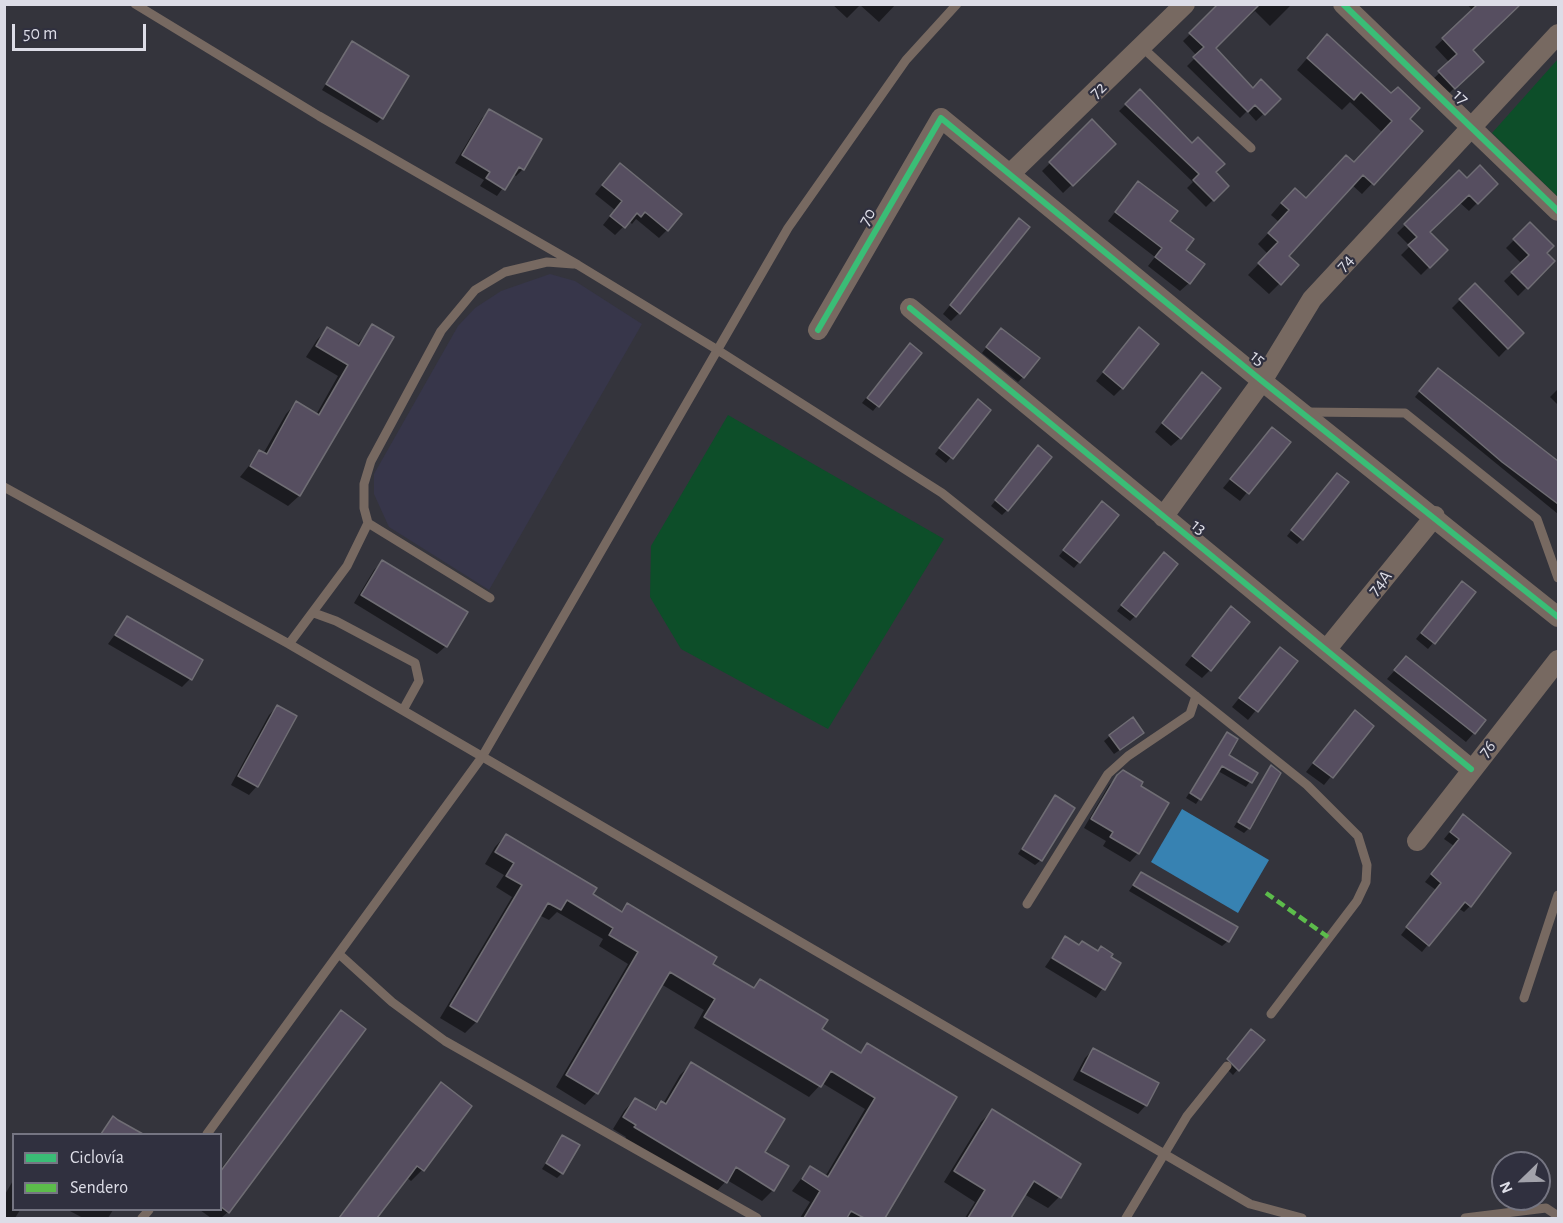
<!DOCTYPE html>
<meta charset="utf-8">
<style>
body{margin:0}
#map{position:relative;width:1563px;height:1223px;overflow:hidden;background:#34343c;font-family:"Alegreya Sans",sans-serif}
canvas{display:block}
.frame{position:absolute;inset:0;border:6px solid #dddde7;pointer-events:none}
.legend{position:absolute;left:12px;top:1133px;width:210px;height:78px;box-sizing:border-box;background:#30303f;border:2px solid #757582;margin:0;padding:8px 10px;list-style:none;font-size:18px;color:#dddde7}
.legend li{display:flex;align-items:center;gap:12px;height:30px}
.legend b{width:30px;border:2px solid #757582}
.north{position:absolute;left:1491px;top:1151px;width:60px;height:60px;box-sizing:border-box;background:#30303f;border:2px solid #757582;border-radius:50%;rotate:247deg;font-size:16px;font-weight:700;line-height:24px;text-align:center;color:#dddde7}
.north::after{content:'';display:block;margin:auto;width:21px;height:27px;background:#a2a2ab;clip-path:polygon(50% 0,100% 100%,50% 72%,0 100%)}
.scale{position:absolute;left:12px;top:24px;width:134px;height:27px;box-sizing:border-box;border:3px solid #dddde7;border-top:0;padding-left:8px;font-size:18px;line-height:21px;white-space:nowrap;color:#dddde7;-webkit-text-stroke:4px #30303f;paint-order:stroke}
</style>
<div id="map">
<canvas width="1563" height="1223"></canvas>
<div class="frame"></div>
<ul class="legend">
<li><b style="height:8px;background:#3abd76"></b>Ciclovía</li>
<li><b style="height:8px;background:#5cbc4b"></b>Sendero</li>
</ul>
<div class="north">N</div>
<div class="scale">50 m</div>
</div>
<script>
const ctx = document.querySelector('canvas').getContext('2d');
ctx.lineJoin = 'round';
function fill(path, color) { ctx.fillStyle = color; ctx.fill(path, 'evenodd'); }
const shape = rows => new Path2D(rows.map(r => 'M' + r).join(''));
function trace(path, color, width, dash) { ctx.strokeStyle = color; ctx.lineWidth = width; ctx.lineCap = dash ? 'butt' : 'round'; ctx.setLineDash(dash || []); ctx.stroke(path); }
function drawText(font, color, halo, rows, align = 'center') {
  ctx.font = font + ' "Alegreya Sans",sans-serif'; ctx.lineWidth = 4.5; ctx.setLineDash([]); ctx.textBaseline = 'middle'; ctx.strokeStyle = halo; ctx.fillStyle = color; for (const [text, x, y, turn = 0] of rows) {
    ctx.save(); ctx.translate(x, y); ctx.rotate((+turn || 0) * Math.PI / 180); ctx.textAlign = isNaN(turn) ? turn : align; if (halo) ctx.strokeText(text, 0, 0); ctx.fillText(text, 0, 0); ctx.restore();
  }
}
const built = shape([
 [550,274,575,281,642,324,489,590,389,527,374,494,374,474,458,326,475,308,501,291]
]);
const green = shape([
 [1558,59,1558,197,1492,133],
 [728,415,944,539,828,729,681,649,650,597,651,546]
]);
const water = shape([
 [1182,809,1269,860,1238,913,1151,862]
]);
const shadow = shape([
 [832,4,896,4,879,22,860,5,847,18],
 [1226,4,1292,4,1270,26,1255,11,1214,49,1252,90,1279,99,1256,121,1247,111,1240,118,1187,66,1197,56,1183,41,1210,15],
 [1467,4,1519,4,1471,50,1482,62,1446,96,1431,81,1450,63,1435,47,1473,11],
 [352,43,382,118,377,123,322,90],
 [1317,47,1421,132,1362,194,1352,185,1287,256,1280,283,1269,294,1248,275,1268,254,1258,244,1279,222,1271,215,1284,200,1305,200,1354,164,1383,133,1350,102,1342,110,1297,70],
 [1140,91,1227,186,1206,207,1187,188,1193,182,1119,111],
 [490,111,523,169,516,176,513,174,497,196,480,186,484,180,455,163,482,118],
 [1092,122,1114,144,1063,193,1042,171],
 [1459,172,1467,180,1496,184,1469,211,1459,202,1428,232,1446,250,1421,275,1401,255,1410,246,1397,233],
 [612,173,667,230,659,238,636,219,632,224,629,221,615,235,603,225,615,210,595,194],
 [1138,183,1168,221,1184,250,1189,283,1180,291,1148,266,1155,257,1108,221],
 [1530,224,1545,253,1553,261,1518,296,1504,281,1522,264,1506,248],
 [1011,229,959,313,951,321,943,314],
 [1475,285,1522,333,1499,357,1452,308],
 [373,326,391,337,299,496,288,506,240,477,260,452,263,454,286,414,296,403,316,415,338,376,306,357,317,340,327,329,356,346],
 [996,335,1023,377,1018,382,982,353],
 [1131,338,1122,388,1114,396,1096,381],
 [905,350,920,353,873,411,862,403],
 [1433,375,1555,461,1558,459,1558,514,1415,397],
 [1194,382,1180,438,1171,446,1155,432],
 [1558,389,1558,405,1550,397],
 [972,406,989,411,946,463,935,454],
 [1272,429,1288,442,1240,501,1223,488],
 [1033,453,1007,510,1002,515,991,506],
 [1332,480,1302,539,1297,544,1287,536],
 [1097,509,1079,562,1074,568,1059,556],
 [1158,559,1135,616,1130,621,1117,611],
 [382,562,446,646,437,654,354,603,374,570],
 [1457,588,1474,593,1428,649,1416,639],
 [1223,617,1210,670,1202,678,1185,665],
 [127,618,190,679,182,687,108,644],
 [1272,657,1296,661,1248,720,1232,707],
 [1406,658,1484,721,1466,742,1387,679],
 [277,707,295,717,257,786,249,795,231,785,269,715],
 [1347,720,1372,726,1324,785,1306,772],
 [1227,734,1227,755,1256,773,1246,787,1218,771,1196,804,1186,798],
 [1110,736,1137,738,1114,754,1104,741],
 [1271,767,1249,828,1244,833,1234,827],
 [1123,771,1139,786,1138,853,1130,862,1103,846,1106,841,1084,828,1109,785],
 [1055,797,1041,860,1035,865,1018,854],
 [1457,823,1470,906,1464,912,1458,908,1422,952,1401,935,1436,890,1425,882,1454,846,1444,839],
 [506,835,591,895,620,912,628,905,711,964,752,989,760,981,820,1030,859,1054,868,1045,955,1097,883,1218,800,1218,810,1202,792,1191,810,1167,825,1177,865,1109,822,1083,809,1097,694,1028,704,1010,661,984,596,1093,585,1105,556,1087,628,964,599,946,603,939,557,912,549,920,539,915,476,1022,465,1033,440,1018,512,897,496,887,504,875,485,864,495,847],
 [1141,873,1228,941,1222,946,1129,891],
 [1065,938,1078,946,1097,952,1101,948,1109,957,1119,964,1096,998,1045,967],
 [341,1012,228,1212,221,1218,211,1218,200,1210,220,1210,220,1170],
 [1246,1037,1263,1040,1233,1075,1223,1065],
 [1093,1050,1146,1105,1138,1114,1073,1080,1085,1058],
 [691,1064,763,1153,773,1190,762,1201,727,1180,715,1193,625,1139,626,1137,613,1129,624,1111,635,1099,653,1110,661,1103,663,1104,680,1075],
 [441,1084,470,1106,422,1170,411,1181,406,1177,375,1218,338,1218],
 [992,1111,1079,1165,1059,1197,1048,1208,1024,1194,1009,1218,965,1218,975,1202,944,1182,981,1122],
 [113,1118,140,1134,100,1134],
 [563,1137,562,1173,557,1178,542,1169],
 [14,1179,14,1210,20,1210,15,1218,4,1218,4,1196],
 [68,1210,113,1210,108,1218,83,1218]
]);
const building = shape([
 [1218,4,1260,4,1216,48,1253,88,1261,79,1281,99,1265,115,1255,105,1248,112,1193,57,1204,47,1189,33,1218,4],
 [1478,4,1521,4,1473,50,1484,62,1455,89,1438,71,1457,54,1442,38,1478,4],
 [1327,34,1391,93,1398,87,1420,108,1410,119,1423,131,1374,185,1363,175,1289,256,1299,265,1281,285,1258,263,1278,242,1268,233,1289,210,1281,203,1295,188,1306,198,1346,155,1354,162,1392,121,1361,92,1354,100,1307,58,1327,34],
 [352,41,409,76,383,119,326,84,352,41],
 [1140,89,1192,143,1198,137,1225,164,1216,172,1229,186,1214,201,1193,180,1199,174,1125,104,1140,89],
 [489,109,542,139,524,170,519,167,505,190,486,178,490,172,462,155,489,109],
 [1092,119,1116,144,1073,186,1049,162,1092,119],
 [620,163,682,214,668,231,645,212,641,217,637,213,625,228,610,216,622,201,602,185,620,163],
 [1480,165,1498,184,1478,204,1469,195,1430,232,1448,250,1430,268,1408,245,1417,237,1404,224,1459,170,1467,178,1480,165],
 [1138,181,1178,211,1170,221,1194,239,1186,250,1205,264,1190,284,1155,257,1162,248,1115,212,1138,181],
 [1019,218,1030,227,960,314,950,305,1019,218],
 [1530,222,1554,246,1547,253,1555,261,1528,289,1511,272,1529,255,1513,239,1530,222],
 [1475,283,1524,333,1508,349,1459,299,1475,283],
 [372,324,394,337,300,496,250,466,259,450,267,454,296,401,319,415,348,365,316,346,327,327,359,346,372,324],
 [1139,327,1159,344,1123,389,1103,372,1139,327],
 [1001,328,1040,358,1024,378,986,347,1001,328],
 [910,343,922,353,879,407,867,398,910,343],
 [1438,368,1558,461,1558,504,1502,462,1419,391,1438,368],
 [1202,372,1221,388,1181,439,1162,423,1202,372],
 [978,399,991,410,953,459,939,448,978,399],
 [1272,427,1291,442,1249,494,1230,479,1272,427],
 [1038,445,1052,457,1008,511,995,500,1038,445],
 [1337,473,1349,482,1303,540,1291,530,1337,473],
 [1102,501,1119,515,1080,563,1063,550,1102,501],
 [1164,552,1178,564,1136,617,1121,605,1164,552],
 [382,560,468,612,447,647,361,595,382,560],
 [1462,581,1476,592,1435,644,1421,633,1462,581],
 [1231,606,1250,622,1211,671,1192,656,1231,606],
 [127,616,203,660,192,680,115,635,127,616],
 [1280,647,1298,661,1258,712,1239,698,1280,647],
 [1406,656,1486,720,1475,734,1394,670,1406,656],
 [277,705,297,716,258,787,238,776,277,705],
 [1355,710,1374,726,1333,778,1313,763,1355,710],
 [1133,717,1144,733,1120,750,1109,735,1133,717],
 [1227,732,1238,739,1229,755,1258,773,1252,783,1222,766,1201,800,1190,793,1227,732],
 [1271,765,1281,773,1250,829,1238,822,1271,765],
 [1123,770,1143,782,1141,786,1169,803,1139,854,1110,837,1113,832,1091,819,1117,775,1123,770],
 [1055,795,1075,808,1042,861,1022,849,1055,795],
 [1463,814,1511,853,1471,907,1465,902,1429,946,1406,927,1441,883,1431,874,1459,839,1450,832,1463,814],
 [506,834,597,888,593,894,622,912,627,903,717,957,713,964,754,988,760,979,828,1020,822,1029,861,1053,867,1043,957,1097,885,1218,864,1218,851,1211,847,1218,804,1218,820,1191,802,1179,810,1166,828,1177,875,1098,831,1071,821,1087,704,1017,715,999,670,972,598,1094,566,1075,638,952,609,935,613,928,567,900,561,910,548,903,477,1022,450,1006,522,885,506,876,514,863,495,852,506,834],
 [1141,872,1238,927,1229,942,1133,885,1141,872],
 [1065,936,1079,945,1082,941,1098,951,1101,946,1113,954,1111,957,1121,963,1105,990,1052,958,1065,936],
 [341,1010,366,1029,229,1213,220,1206,220,1172,341,1010],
 [1251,1029,1265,1040,1239,1071,1227,1059,1251,1029],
 [1093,1048,1159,1083,1147,1106,1081,1071,1093,1048],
 [691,1062,785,1119,765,1152,789,1166,774,1191,736,1167,727,1183,634,1127,636,1125,623,1117,635,1098,656,1110,661,1101,666,1104,691,1062],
 [441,1082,472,1106,424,1171,417,1166,377,1218,339,1218,441,1082],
 [992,1109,1081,1164,1061,1198,1034,1181,1011,1218,968,1218,985,1190,954,1171,992,1109],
 [113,1116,118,1120,143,1134,101,1134,113,1116],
 [562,1135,580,1145,563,1174,546,1163,562,1135]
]);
const lane = shape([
 [135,4,319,116,578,265,716,349,942,493,1307,785,1358,836,1367,865,1366,882,1357,901,1271,1014],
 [1143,48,1251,148],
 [1304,412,1405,413,1537,519,1558,578],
 [4,487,289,644,1250,1204,1302,1218],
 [368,523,490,598],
 [314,613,336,621,415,663,419,681,403,710],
 [289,644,347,566,368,523,364,508,364,484,371,461,441,331,475,290,505,272,547,262,573,264],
 [1027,904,1108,774,1128,756,1190,714,1196,696],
 [339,954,392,1002,445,1041,757,1218],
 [1524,998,1558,895],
 [207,1134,482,757,788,228,906,60,957,4],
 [142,1218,149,1210],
 [1126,1218,1187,1116,1227,1066],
 [1465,1218,1546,1208,1558,1216]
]);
const street = shape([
 [1343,4,1558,211],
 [1010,174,1185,4],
 [910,308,1471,769],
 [818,330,941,118,1262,381,1558,617],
 [1163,517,1262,381,1312,299,1558,34],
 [1326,650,1435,516],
 [1417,841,1558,660]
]);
const quiet = shape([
 [1266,893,1328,937]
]);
const cycleway = shape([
 [1343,4,1558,211],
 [910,308,1471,769],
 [818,330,941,118,1262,381,1558,617]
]);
const streetNames = [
 ["72",1098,90,-44],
 ["17",1461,97,44],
 ["70",867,217,-60],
 ["74",1345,263,-48],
 ["15",1258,358,39],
 ["13",1199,527,39],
 ["74A",1380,583,-51],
 ["76",1487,749,-51]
];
fill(built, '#37364a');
fill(green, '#0d4e29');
fill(water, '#3782b2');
fill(shadow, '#0007');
fill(building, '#564e60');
trace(building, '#6f6d74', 1.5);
trace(lane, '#776961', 9);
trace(street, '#776961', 20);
trace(quiet, '#5cbc4b', 4.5, [9, 4.5]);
trace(cycleway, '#3abd76', 6);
drawText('18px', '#dddde7', '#30303f', streetNames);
</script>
